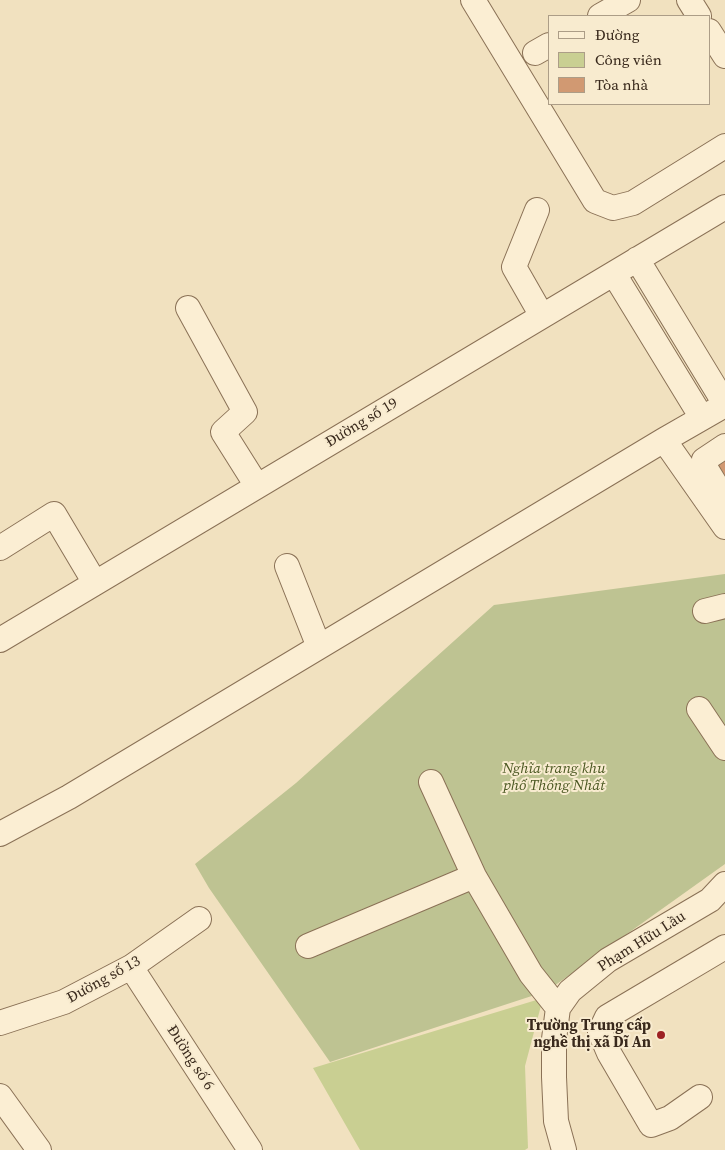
<!DOCTYPE html>
<meta charset="utf-8">
<style>
body{margin:0}
#map{position:relative;width:725px;height:1150px;overflow:hidden;background:#f1e1bf;font-family:"Source Serif 4",serif}
canvas{display:block}
.legend{position:absolute;left:548px;top:15px;width:162px;height:90px;box-sizing:border-box;background:#f8ebcf;border:1px solid #ac9d87;margin:0;padding:6px 9px;list-style:none;font-size:15px;color:#39291c}
.legend li{display:flex;align-items:center;gap:10px;height:25px}
.legend b{width:25px;border:1px solid #ac9d87}
</style>
<div id="map">
<canvas width="725" height="1150"></canvas>
<ul class="legend">
<li><b style="height:6px;background:#fbeed3"></b>Đường</li>
<li><b style="height:14px;background:#c9cf92"></b>Công viên</li>
<li><b style="height:14px;background:#d19972"></b>Tòa nhà</li>
</ul>
</div>
<script>
const ctx = document.querySelector('canvas').getContext('2d');
ctx.lineJoin = 'round';
function fill(path, color) { ctx.fillStyle = color; ctx.fill(path, 'evenodd'); }
const shape = rows => new Path2D(rows.map(r => 'M' + r).join(''));
function trace(path, color, width, dash) { ctx.strokeStyle = color; ctx.lineWidth = width; ctx.lineCap = dash ? 'butt' : 'round'; ctx.setLineDash(dash || []); ctx.stroke(path); }
function drawText(font, color, halo, rows, align = 'center') {
  ctx.font = font + ' "Source Serif 4",serif'; ctx.lineWidth = 4; ctx.setLineDash([]); ctx.textBaseline = 'middle'; ctx.strokeStyle = halo; ctx.fillStyle = color; for (const [text, x, y, turn = 0] of rows) {
    ctx.save(); ctx.translate(x, y); ctx.rotate((+turn || 0) * Math.PI / 180); ctx.textAlign = isNaN(turn) ? turn : align; if (halo) ctx.strokeText(text, 0, 0); ctx.fillText(text, 0, 0); ctx.restore();
  }
}
const green = shape([
 [543,998,525,1066,528,1148,525,1150,360,1150,313,1068]
]);
const cemetery = shape([
 [725,574,725,864,547,991,330,1062,209,888,195,864,296,783,494,605]
]);
const building = shape([
 [725,448,725,476,712,455]
]);
const minor = shape([
 [473,0,595,201,613,208,633,203,725,146],
 [689,0,699,16],
 [600,16,628,0],
 [709,31,725,56],
 [535,53,549,45],
 [537,210,514,267,542,316],
 [637,259,725,404],
 [614,274,702,418],
 [188,308,245,412,223,432,257,486],
 [664,440,725,527],
 [725,446,704,460,705,467,725,500],
 [0,548,54,514,95,583],
 [287,566,319,647],
 [705,611,725,606],
 [0,640,725,207],
 [699,709,725,748],
 [431,782,474,876,531,974,558,1008],
 [0,834,69,797,664,440,725,405],
 [308,946,474,876],
 [131,967,250,1150],
 [0,1023,64,1002,131,967,199,919],
 [0,1096,39,1150],
 [700,1097,670,1118,651,1125,609,1053,600,1032,607,1017,725,947],
 [564,1150,556,1121,554,1077,554,1039,558,1008,570,991,608,960,710,900,725,884]
]);
const markers = [
 [661,1035,5,"#9d2224"]
];
const streetNames = [
 ["Đường số 19",362,423,-31],
 ["Phạm Hữu Lầu",642,942,-32],
 ["Đường số 13",104,980,-29],
 ["Đường số 6",190,1058,57]
];
const parkNames = [
 ["Nghĩa trang khu",554,769],
 ["phố Thống Nhất",554,786]
];
const poiNames = [
 ["Trường Trung cấp",651,1026],
 ["nghề thị xã Dĩ An",651,1043]
];
fill(green, '#c9cf92');
fill(cemetery, '#bec392');
fill(building, '#d19972');
trace(minor, '#8a7156', 26);
trace(minor, '#fbeed3', 24);
for (const [x, y, r, color] of markers) { const dot = new Path2D(); dot.arc(x, y, r, 0, 2 * Math.PI); ctx.fillStyle = color; ctx.fill(dot); trace(dot, '#f8ebcf', 2); }
drawText('15px', '#39291c', '#f8ebcf', streetNames);
drawText('italic 15px', '#4a5721', '#f8ebcf', parkNames);
drawText('bold 15px', '#39291c', '#f8ebcf', poiNames, 'right');
</script>
